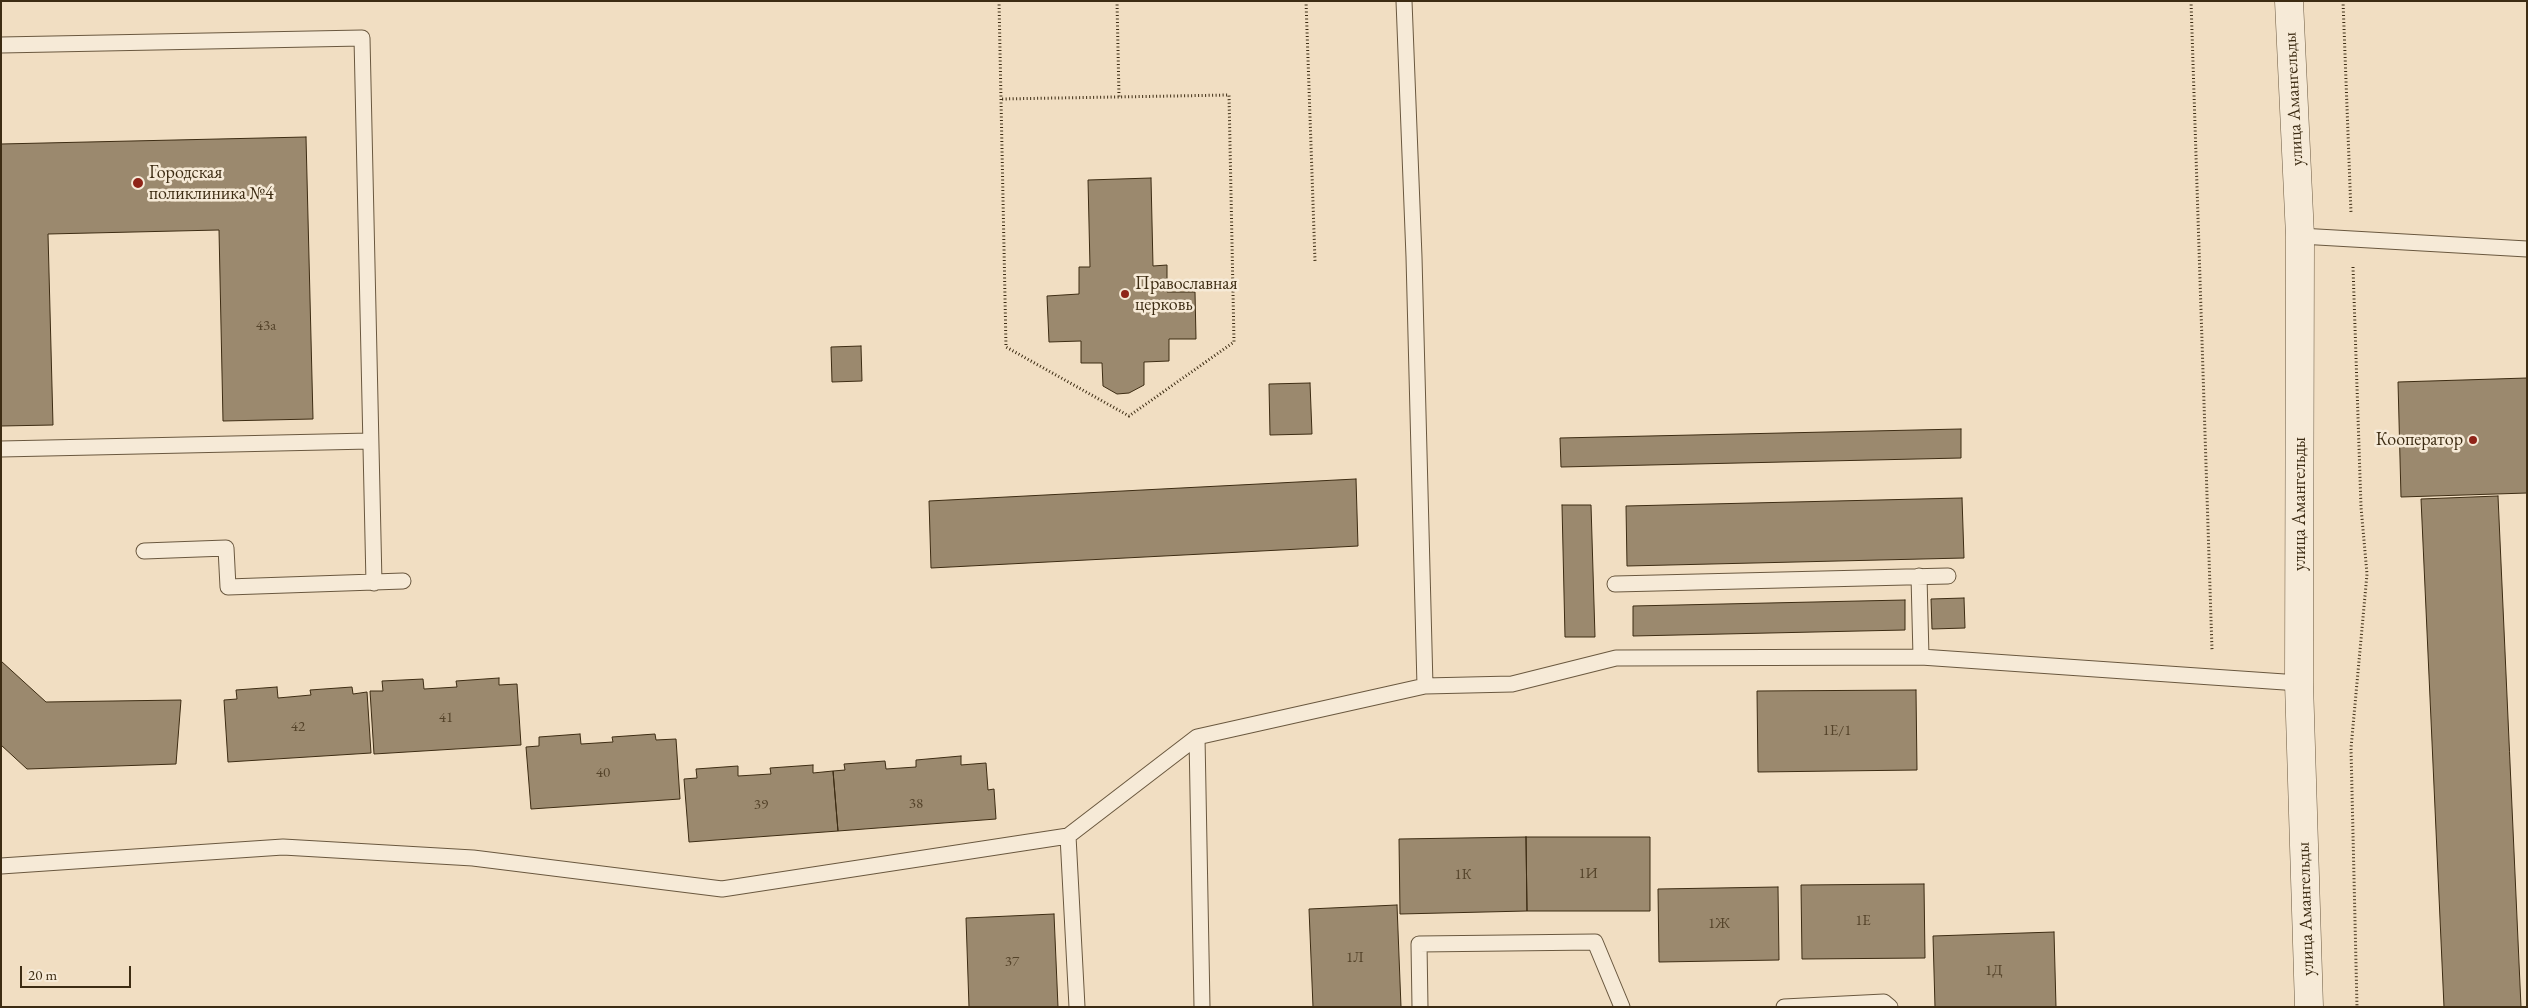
<!DOCTYPE html>
<meta charset="utf-8">
<style>
body{margin:0}
#map{position:relative;width:2528px;height:1008px;overflow:hidden;background:#f1dec2;font-family:"EB Garamond",serif}
canvas{display:block}
.frame{position:absolute;inset:0;border:2px solid #3d2c13;pointer-events:none}
.scale{position:absolute;left:20px;top:966px;width:111px;height:22px;box-sizing:border-box;border:2px solid #3d2c13;border-top:0;padding-left:6px;font-size:15px;line-height:18px;white-space:nowrap;color:#3d2c13;-webkit-text-stroke:4px #f6ead7;paint-order:stroke}
</style>
<div id="map">
<canvas width="2528" height="1008"></canvas>
<div class="frame"></div>
<div class="scale">20 m</div>
</div>
<script>
const ctx = document.querySelector('canvas').getContext('2d');
ctx.lineJoin = 'round';
function fill(path, color) { ctx.fillStyle = color; ctx.fill(path, 'evenodd'); }
const shape = rows => new Path2D(rows.map(r => 'M' + r).join(''));
function trace(path, color, width, dash) { ctx.strokeStyle = color; ctx.lineWidth = width; ctx.lineCap = dash ? 'butt' : 'round'; ctx.setLineDash(dash || []); ctx.stroke(path); }
function drawText(font, color, halo, rows, align = 'center') {
  ctx.font = font + ' "EB Garamond",serif'; ctx.lineWidth = 5; ctx.setLineDash([]); ctx.textBaseline = 'middle'; ctx.strokeStyle = halo; ctx.fillStyle = color; for (const [text, x, y, turn = 0] of rows) {
    ctx.save(); ctx.translate(x, y); ctx.rotate((+turn || 0) * Math.PI / 180); ctx.textAlign = isNaN(turn) ? turn : align; if (halo) ctx.strokeText(text, 0, 0); ctx.fillText(text, 0, 0); ctx.restore();
  }
}
const building = shape([
 [306,137,313,419,223,421,219,230,48,234,53,425,1,426,1,144,306,137],
 [1151,178,1153,266,1167,265,1167,292,1195,292,1196,339,1169,339,1169,361,1144,362,1144,385,1129,393,1117,394,1103,386,1102,363,1081,363,1081,341,1049,342,1047,296,1079,294,1079,267,1090,267,1088,180,1151,178],
 [861,346,862,381,832,382,831,347,861,346],
 [2527,378,2527,493,2401,497,2398,382,2527,378],
 [1310,383,1312,434,1270,435,1269,384,1310,383],
 [1961,429,1961,458,1561,467,1560,438,1961,429],
 [1356,479,1358,546,931,568,929,501,1356,479],
 [2498,496,2521,1007,2444,1007,2421,499,2498,496],
 [1962,498,1964,558,1627,566,1626,506,1962,498],
 [1562,505,1591,505,1595,637,1565,637,1562,505],
 [1964,598,1965,628,1932,629,1931,599,1964,598],
 [1905,600,1905,630,1633,636,1633,606,1905,600],
 [1,661,46,702,181,700,176,764,27,769,1,745,1,661],
 [499,678,499,685,517,684,521,745,374,754,370,691,383,691,382,681,423,679,424,689,457,687,456,681,499,678],
 [277,687,278,698,311,695,310,690,352,687,353,694,367,692,371,753,228,762,224,700,237,699,236,690,277,687],
 [1916,690,1917,770,1758,772,1757,691,1916,690],
 [580,734,581,744,613,742,612,737,655,734,656,740,676,739,680,799,531,809,526,747,539,746,539,737,580,734],
 [961,756,961,765,986,763,988,790,994,789,996,819,838,831,833,771,845,770,844,764,885,761,886,769,916,767,916,760,961,756],
 [813,765,813,773,833,771,838,831,689,842,684,779,697,778,696,769,738,766,738,776,771,774,770,768,813,765],
 [1526,837,1650,837,1650,911,1527,911,1526,837],
 [1526,837,1527,911,1400,914,1399,839,1526,837],
 [1924,884,1925,958,1802,959,1801,885,1924,884],
 [1778,887,1779,960,1659,962,1658,889,1778,887],
 [1397,905,1401,1007,1313,1007,1309,909,1397,905],
 [1054,914,1058,1007,969,1007,966,918,1054,914],
 [2054,932,2056,1007,1935,1007,1933,936,2054,932]
]);
const path = shape([
 [999,1,1006,347,1129,416,1234,342,1229,95,1001,99],
 [1117,1,1119,97],
 [1306,1,1315,261],
 [2191,1,2212,650],
 [2343,1,2351,213],
 [2353,267,2361,507,2367,574,2351,748,2357,1007]
]);
const service = shape([
 [1404,1,1414,257,1425,686,1512,684,1616,658,1921,657,2299,683],
 [1,45,362,38,374,583],
 [2300,236,2527,249],
 [1,449,370,441],
 [144,551,226,548,228,587,403,581],
 [1919,576,1921,657],
 [1615,584,1948,576],
 [1,866,283,847,473,858,722,889,1068,836],
 [1077,1007,1068,836,1197,737],
 [1202,1007,1197,737,1425,686],
 [1420,1007,1419,944,1595,942,1622,1007],
 [1784,1007,1884,1002,1890,1007]
]);
const tertiary = shape([
 [2289,1,2300,236,2299,683,2309,1007]
]);
const markers = [
 [138,183,6,"#8f2418"],
 [1125,294,5,"#8f2418"],
 [2473,440,5,"#8f2418"]
];
const numberNames = [
 ["43а",266,326],
 ["41",446,718],
 ["42",298,727],
 ["1Е/1",1837,731],
 ["40",603,773],
 ["38",916,804],
 ["39",761,805],
 ["1И",1588,874],
 ["1К",1463,875],
 ["1Е",1863,921],
 ["1Ж",1719,924],
 ["1Л",1355,958],
 ["37",1012,962],
 ["1Д",1994,971]
];
const streetNames = [
 ["улица Амангельды",2294,99,-93],
 ["улица Амангельды",2300,504,-90],
 ["улица Амангельды",2306,909,-92]
];
const poiNames = [
 ["Городская",149,173],
 ["поликлиника №4",149,194],
 ["Православная",1135,284],
 ["церковь",1135,305],
 ["Кооператор",2463,440,"right"]
];
fill(building, '#9b896e');
trace(building, '#3d2c13', 1);
trace(service, '#6a583f', 17);
trace(tertiary, '#6a583f', 29);
trace(path, '#3d2c13', 3, [1, 2.5]);
trace(service, '#f6ead7', 15);
trace(tertiary, '#f6ead7', 28);
for (const [x, y, r, color] of markers) { const dot = new Path2D(); dot.arc(x, y, r, 0, 2 * Math.PI); ctx.fillStyle = color; ctx.fill(dot); trace(dot, '#f6ead7', 2); }
drawText('15px', '#54432a', null, numberNames);
drawText('18px', '#3d2c13', '#f6ead7', streetNames);
drawText('18px', '#3d2c13', '#f6ead7', poiNames, 'left');
</script>
